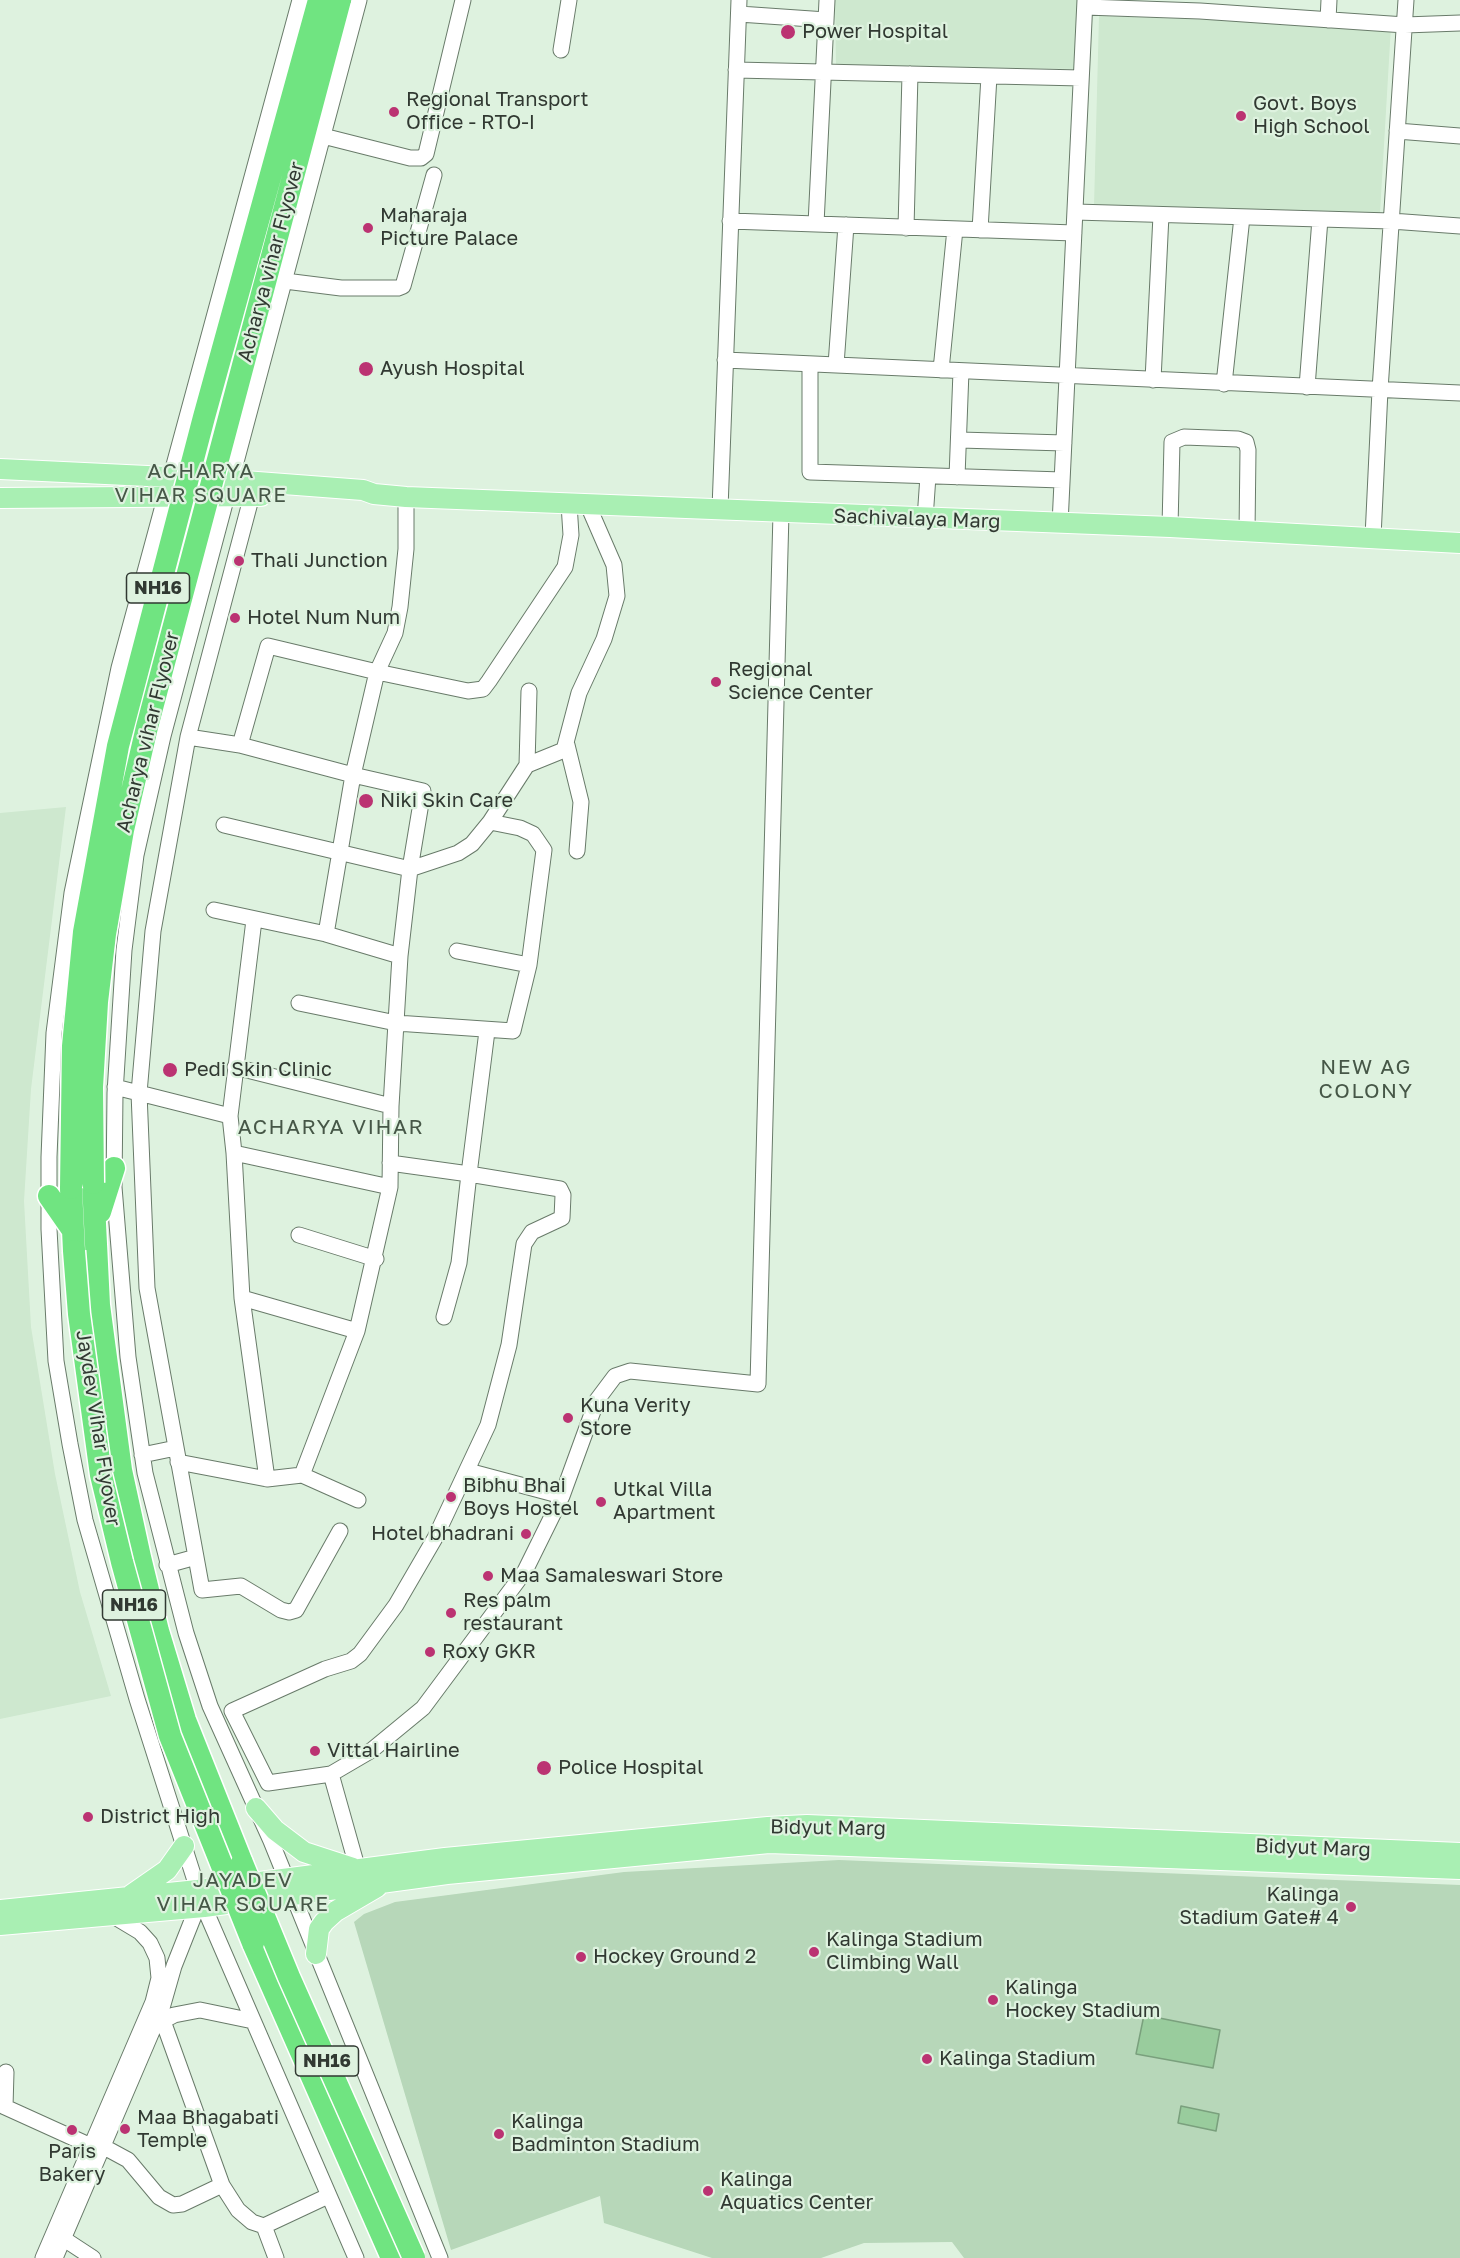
<!DOCTYPE html>
<style>
body{margin:0}
canvas{display:block;background:#def2df}
</style>
<canvas width="1460" height="2258"></canvas>
<script>
const ctx = document.querySelector('canvas').getContext('2d');
ctx.lineJoin = 'round';
function fill(path, color) { ctx.fillStyle = color; ctx.fill(path, 'evenodd'); }
const shape = rows => new Path2D(rows.map(r => 'M' + r).join(''));
function trace(path, color, width, dash) { ctx.strokeStyle = color; ctx.lineWidth = width; ctx.lineCap = dash ? 'butt' : 'round'; ctx.setLineDash(dash || []); ctx.stroke(path); }
function drawText(font, color, halo, rows, align = 'center') {
  ctx.font = font + ' "Golos Text",sans-serif'; ctx.lineWidth = 4.5; ctx.setLineDash([]); ctx.textBaseline = 'middle'; ctx.strokeStyle = halo; ctx.fillStyle = color; for (const [text, x, y, turn = 0] of rows) {
    ctx.save(); ctx.translate(x, y); ctx.rotate((+turn || 0) * Math.PI / 180); ctx.textAlign = isNaN(turn) ? turn : align; if (halo) ctx.strokeText(text, 0, 0); ctx.fillText(text, 0, 0); ctx.restore();
  }
}
const built = shape([
 [835,0,1082,0,1078,69,836,65],
 [1099,16,1391,26,1380,213,1094,206],
 [66,807,31,1089,24,1201,31,1327,55,1474,80,1592,111,1696,0,1719,0,813]
]);
const green = shape([
 [839,1860,1460,1885,1460,2258,964,2258,952,2242,864,2243,821,2258,712,2258,604,2223,600,2196,451,2250,354,1922,364,1914,395,1902,624,1872]
]);
const water = shape([
 [1144,2015,1220,2030,1213,2068,1136,2054,1144,2015],
 [1181,2106,1219,2114,1216,2131,1178,2123,1181,2106]
]);
const minor = shape([
 [359,0,163,736,136,855,124,950,115,1093,114,1187,128,1357,145,1473,186,1633,210,1706,271,1841,440,2258],
 [1085,7,1200,11,1405,25,1460,23],
 [739,14,826,20],
 [1328,20,1329,0],
 [561,50,569,0],
 [736,70,1081,78],
 [1397,131,1460,136],
 [323,136,410,158,421,158,426,154,463,0],
 [1075,212,1391,221,1460,226],
 [730,221,1074,233],
 [816,224,827,0],
 [906,228,910,74],
 [980,230,989,76],
 [285,281,341,288,398,288,403,286,434,175],
 [725,360,1460,393],
 [810,364,810,472,1062,480],
 [836,365,846,225],
 [941,370,955,229],
 [1153,380,1161,215],
 [1224,384,1242,217],
 [1307,387,1320,219],
 [960,440,1064,443],
 [957,477,961,371],
 [252,495,188,737,153,931,139,1093,147,1288,202,1590,241,1586,281,1610,289,1612,296,1610,340,1531],
 [406,497,406,549,400,607,395,633,377,672,468,691,483,689,489,681,565,567,571,535,569,504],
 [720,509,739,0],
 [925,519,928,476],
 [1060,524,1085,0],
 [1170,527,1172,442,1184,437,1238,439,1246,442,1248,450,1247,533],
 [1373,537,1380,390,1406,0],
 [188,737,240,745,353,775,326,934,214,910],
 [240,745,268,646,377,672,353,775,423,791,410,869,400,956],
 [567,745,581,802,577,851],
 [527,765,564,750,579,693,604,639,617,596,614,565,587,503],
 [224,825,410,869,458,853,472,844,490,822,527,765,529,691],
 [457,951,529,965],
 [299,1003,396,1023,513,1031,529,965,544,850,533,834,520,828,490,822],
 [235,1067,391,1106],
 [115,1087,230,1116,234,1153,390,1187],
 [230,1116,254,920],
 [234,1153,242,1298,267,1479],
 [390,1163,469,1174,487,1031],
 [299,1235,376,1259],
 [242,1298,357,1331],
 [444,1317,459,1263,469,1174,560,1189,563,1195,562,1218,532,1232,524,1244,509,1345,488,1425,435,1538,396,1605,360,1654,351,1661,325,1669,232,1711,268,1783,331,1774,372,1750,423,1708,525,1571,562,1496,597,1400,615,1376,630,1371,758,1384,781,513],
 [142,1455,176,1448],
 [178,1462,267,1479,302,1475,358,1500],
 [468,1471,562,1496],
 [302,1475,357,1331,390,1187,391,1106,400,956,326,934],
 [167,1565,196,1557],
 [331,1774,358,1870],
 [198,1890,137,1699,85,1520,70,1444,56,1361,49,1229,49,1157,54,1033,72,893,119,668,300,0],
 [204,1907,356,2258],
 [163,2021,222,2185,238,2210,252,2222,264,2226,328,2196],
 [155,2025,174,2015,200,2010,253,2021],
 [6,2072,5,2107,91,2146],
 [104,2147,128,2160,159,2197,173,2205,182,2204,222,2185],
 [264,2226,276,2258],
 [64,2239,93,2258],
 [43,2258,153,2002,159,1978,157,1958,150,1943,140,1932,110,1914],
 [55,2258,162,2008,174,1966,197,1908]
]);
const major = shape([
 [0,469,231,480,363,490,374,494,406,497,1170,527,1460,543],
 [0,498,261,496],
 [256,1808,275,1830,304,1852,353,1868],
 [131,1895,167,1870,184,1846],
 [0,1910,198,1890,445,1858,768,1827,807,1825,1460,1853],
 [0,1925,204,1907,447,1874,769,1843,1460,1869],
 [316,1954,319,1929,324,1922,336,1911,377,1887]
]);
const highway = shape([
 [93,1183,99,1305,121,1470,140,1557,158,1631,185,1720,242,1863],
 [71,1188,74,1251],
 [49,1196,72,1229],
 [100,1212,114,1168],
 [253,1943,392,2258]
]);
const highwayBridge = shape([
 [93,1183,92,1087,97,1002,105,934,123,830,147,727,340,0],
 [71,1188,73,1046,84,932,118,746,204,417,319,0],
 [74,1251,79,1314,101,1475,122,1562,170,1736,253,1943],
 [242,1863,289,1977,414,2258]
]);
const markers = [
 [788,32,8,"#bb3372"],
 [394,112,6,"#bb3372"],
 [1241,116,6,"#bb3372"],
 [368,228,6,"#bb3372"],
 [366,369,8,"#bb3372"],
 [239,561,6,"#bb3372"],
 [235,618,6,"#bb3372"],
 [716,682,6,"#bb3372"],
 [366,801,8,"#bb3372"],
 [170,1070,8,"#bb3372"],
 [568,1418,6,"#bb3372"],
 [451,1497,6,"#bb3372"],
 [601,1502,6,"#bb3372"],
 [526,1534,6,"#bb3372"],
 [488,1576,6,"#bb3372"],
 [451,1613,6,"#bb3372"],
 [430,1652,6,"#bb3372"],
 [315,1751,6,"#bb3372"],
 [544,1768,8,"#bb3372"],
 [88,1817,6,"#bb3372"],
 [1351,1907,6,"#bb3372"],
 [814,1952,6,"#bb3372"],
 [581,1957,6,"#bb3372"],
 [993,2000,6,"#bb3372"],
 [927,2059,6,"#bb3372"],
 [125,2129,6,"#bb3372"],
 [72,2130,6,"#bb3372"],
 [499,2134,6,"#bb3372"],
 [708,2191,6,"#bb3372"]
];
const shields = [
 [158,588,63],
 [134,1605,63],
 [327,2061,63]
];
const shieldNames = [
 ["NH16",158,588],
 ["NH16",134,1605],
 ["NH16",327,2061]
];
const poiNames = [
 ["Power Hospital",802,32],
 ["Regional Transport",406,100],
 ["Office - RTO-I",406,123],
 ["Govt. Boys",1253,104],
 ["High School",1253,127],
 ["Maharaja",380,216],
 ["Picture Palace",380,239],
 ["Ayush Hospital",380,369],
 ["Thali Junction",251,561],
 ["Hotel Num Num",247,618],
 ["Regional",728,670],
 ["Science Center",728,693],
 ["Niki Skin Care",380,801],
 ["Pedi Skin Clinic",184,1070],
 ["Kuna Verity",580,1406],
 ["Store",580,1429],
 ["Bibhu Bhai",463,1486],
 ["Boys Hostel",463,1509],
 ["Utkal Villa",613,1490],
 ["Apartment",613,1513],
 ["Hotel bhadrani",514,1534,"right"],
 ["Maa Samaleswari Store",500,1576],
 ["Res palm",463,1601],
 ["restaurant",463,1624],
 ["Roxy GKR",442,1652],
 ["Vittal Hairline",327,1751],
 ["Police Hospital",558,1768],
 ["District High",100,1817],
 ["Kalinga",1339,1895,"right"],
 ["Stadium Gate# 4",1339,1918,"right"],
 ["Kalinga Stadium",826,1940],
 ["Climbing Wall",826,1963],
 ["Hockey Ground 2",593,1957],
 ["Kalinga",1005,1988],
 ["Hockey Stadium",1005,2011],
 ["Kalinga Stadium",939,2059],
 ["Maa Bhagabati",137,2118],
 ["Temple",137,2141],
 ["Kalinga",511,2122],
 ["Badminton Stadium",511,2145],
 ["Paris",72,2152,"center"],
 ["Bakery",72,2175,"center"],
 ["Kalinga",720,2180],
 ["Aquatics Center",720,2203]
];
const streetNames = [
 ["Acharya vihar Flyover",271,262,-75],
 ["Sachivalaya Marg",917,519,2],
 ["Acharya vihar Flyover",148,732,-76],
 ["Jaydev Vihar Flyover",98,1428,81],
 ["Bidyut Marg",828,1828,1],
 ["Bidyut Marg",1313,1848,2]
];
const neighbourhoodNames = [
 ["ACHARYA",201,471],
 ["VIHAR SQUARE",201,495],
 ["NEW AG",1366,1067],
 ["COLONY",1366,1091],
 ["ACHARYA VIHAR",331,1127],
 ["JAYADEV",243,1880],
 ["VIHAR SQUARE",243,1904]
];
fill(built, '#cee8cf');
fill(green, '#b7d7b9');
fill(water, '#99cc9d');
trace(water, '#7aa07d', 1.5);
trace(minor, '#697b6a', 17);
trace(major, '#fff', 22);
trace(highway, '#fff', 25);
trace(minor, '#fff', 15);
trace(major, '#a9efb3', 20);
trace(highway, '#70e481', 22);
trace(highwayBridge, '#fff', 25, []);
trace(highwayBridge, '#70e481', 22);
for (const [x, y, r, color] of markers) { const dot = new Path2D(); dot.arc(x, y, r, 0, 2 * Math.PI); ctx.fillStyle = color; ctx.fill(dot); trace(dot, '#def2df', 2); }
for (const [x, y, w] of shields) { const box = new Path2D(); box.roundRect(x - w / 2, y - 15, w, 30, 4.5); ctx.fillStyle = '#def2df'; ctx.fill(box); trace(box, '#313932', 1.5); }
drawText('bold 18px', '#313932', null, shieldNames);
drawText('20px', '#313932', '#def2df', poiNames, 'left');
drawText('20px', '#313932', '#def2df', streetNames);
ctx.letterSpacing = '1.5px';
drawText('21px', '#465747', '#def2df', neighbourhoodNames);
ctx.letterSpacing = '0px';
</script>
